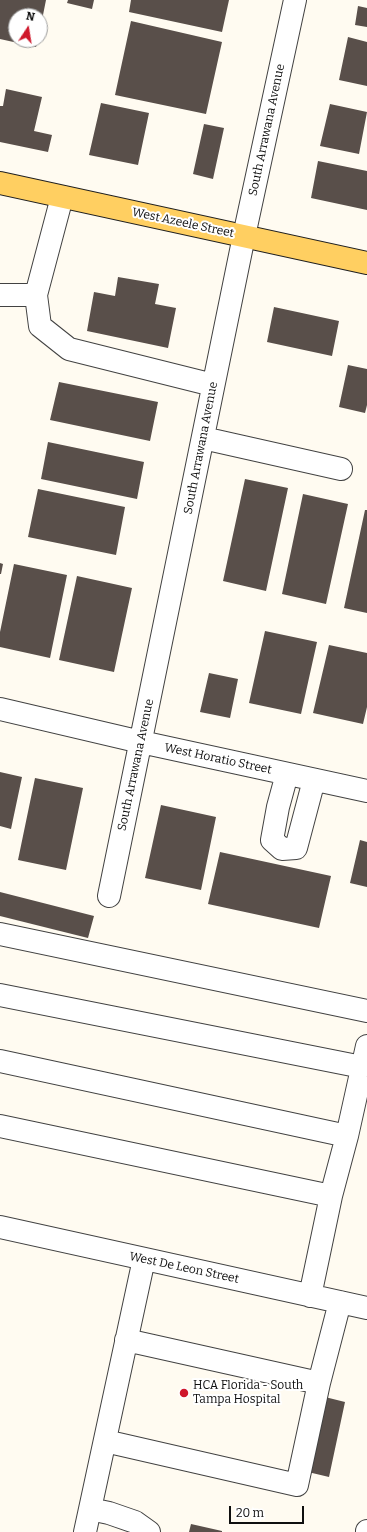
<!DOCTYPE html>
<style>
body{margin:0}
#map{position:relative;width:367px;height:1532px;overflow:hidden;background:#fffbf1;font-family:Bitter,serif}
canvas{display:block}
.north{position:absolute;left:8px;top:8px;width:40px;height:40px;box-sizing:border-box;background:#fff;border:1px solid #9f9f9f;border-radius:50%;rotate:12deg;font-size:11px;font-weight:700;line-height:16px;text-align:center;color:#0f0f0f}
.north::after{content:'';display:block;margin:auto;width:14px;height:18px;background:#cf172b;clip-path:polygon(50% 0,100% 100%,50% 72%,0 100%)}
.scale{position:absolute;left:229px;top:1506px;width:75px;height:18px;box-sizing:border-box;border:2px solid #0f0f0f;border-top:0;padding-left:5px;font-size:12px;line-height:14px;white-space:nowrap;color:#0f0f0f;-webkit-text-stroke:3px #fff;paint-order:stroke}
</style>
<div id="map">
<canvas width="367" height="1532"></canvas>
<div class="north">N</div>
<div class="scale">20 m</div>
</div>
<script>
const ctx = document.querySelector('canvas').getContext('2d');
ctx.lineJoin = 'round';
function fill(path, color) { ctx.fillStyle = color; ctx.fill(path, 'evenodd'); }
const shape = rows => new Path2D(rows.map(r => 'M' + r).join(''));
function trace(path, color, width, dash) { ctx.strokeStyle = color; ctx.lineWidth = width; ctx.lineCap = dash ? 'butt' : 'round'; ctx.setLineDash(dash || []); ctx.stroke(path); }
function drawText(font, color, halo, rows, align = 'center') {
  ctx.font = font + ' Bitter,serif'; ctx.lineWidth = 4; ctx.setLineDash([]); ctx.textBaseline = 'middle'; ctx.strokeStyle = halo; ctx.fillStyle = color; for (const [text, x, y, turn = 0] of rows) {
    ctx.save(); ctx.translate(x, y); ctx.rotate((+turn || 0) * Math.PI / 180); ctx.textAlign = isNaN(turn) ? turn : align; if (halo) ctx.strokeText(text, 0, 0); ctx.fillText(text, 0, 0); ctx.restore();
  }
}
const building = shape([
 [0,0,46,0,41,25,40,16,16,16,16,40,38,40,36,47,0,39],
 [68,0,94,0,92,9,67,3],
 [131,0,229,0,222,32,129,12],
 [358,6,367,8,367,27,355,25],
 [131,21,222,42,206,114,115,95],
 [348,37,367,42,367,86,339,80],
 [6,89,42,97,34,131,52,135,48,152,0,142,0,106,3,106],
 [101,103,149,113,138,165,89,155],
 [330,104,367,112,359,154,320,146],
 [204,124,224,128,213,179,193,174],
 [318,161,367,171,367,210,311,198],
 [118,277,159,284,155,304,176,308,168,348,87,331,94,292,115,296],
 [274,307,339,321,332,356,267,342],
 [348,365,367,369,367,405,365,413,339,407],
 [59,382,158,402,150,441,50,420],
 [48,442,144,462,137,499,41,479],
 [245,479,288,488,266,591,223,581],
 [38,489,125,507,116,555,28,537],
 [303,494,348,504,326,604,282,594],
 [365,510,367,510,367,613,344,608],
 [0,563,3,564,1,574,0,574],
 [14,564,67,575,50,658,0,647,0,632],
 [77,576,132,588,114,672,59,660],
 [265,631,317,642,301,714,249,703],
 [329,645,367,653,367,707,363,724,313,713],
 [209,673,238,679,230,718,200,712],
 [0,772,22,777,11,829,0,826],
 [35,778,83,788,66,870,18,860],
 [161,805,216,817,201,890,145,878],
 [360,840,367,842,367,887,350,883],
 [220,852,331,876,319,928,208,904],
 [0,892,94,916,88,938,0,916],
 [325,1397,345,1402,329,1477,308,1472],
 [191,1524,222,1531,222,1532,189,1532]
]);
const minor = shape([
 [62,197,36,295,40,326,69,349,213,385],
 [0,295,36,295],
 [203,438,341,469],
 [0,709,141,742,367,791],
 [287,774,278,807,272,840,282,849,296,848,314,780],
 [109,896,244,236,295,0],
 [0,934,367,1011],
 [0,995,362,1067],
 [0,1061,347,1136],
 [0,1126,331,1196],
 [0,1227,367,1308],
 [310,1296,331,1196,347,1136,367,1046],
 [126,1340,319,1383],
 [105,1441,297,1485,319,1383,340,1302],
 [90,1509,144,1259],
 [85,1532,90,1509,109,1513,135,1522,149,1532],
 [367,1532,367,1531]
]);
const major = shape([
 [0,183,367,263]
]);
const markers = [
 [184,1393,5,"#cf172b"]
];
const streetNames = [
 ["South Arrawana Avenue",267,130,-78],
 ["West Azeele Street",183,223,12],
 ["South Arrawana Avenue",201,448,-79],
 ["West Horatio Street",218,759,12],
 ["South Arrawana Avenue",136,765,-78],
 ["West De Leon Street",184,1268,12]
];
const poiNames = [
 ["HCA Florida - South",193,1386],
 ["Tampa Hospital",193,1400]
];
fill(building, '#594f4a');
trace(minor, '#424242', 24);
trace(major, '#202020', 24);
trace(minor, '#fff', 22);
trace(major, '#ffcf61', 22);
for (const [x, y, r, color] of markers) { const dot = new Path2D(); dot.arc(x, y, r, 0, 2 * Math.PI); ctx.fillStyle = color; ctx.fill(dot); trace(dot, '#fff', 1.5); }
drawText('12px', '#0f0f0f', '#fff', streetNames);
drawText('12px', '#0f0f0f', '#fff', poiNames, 'left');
</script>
